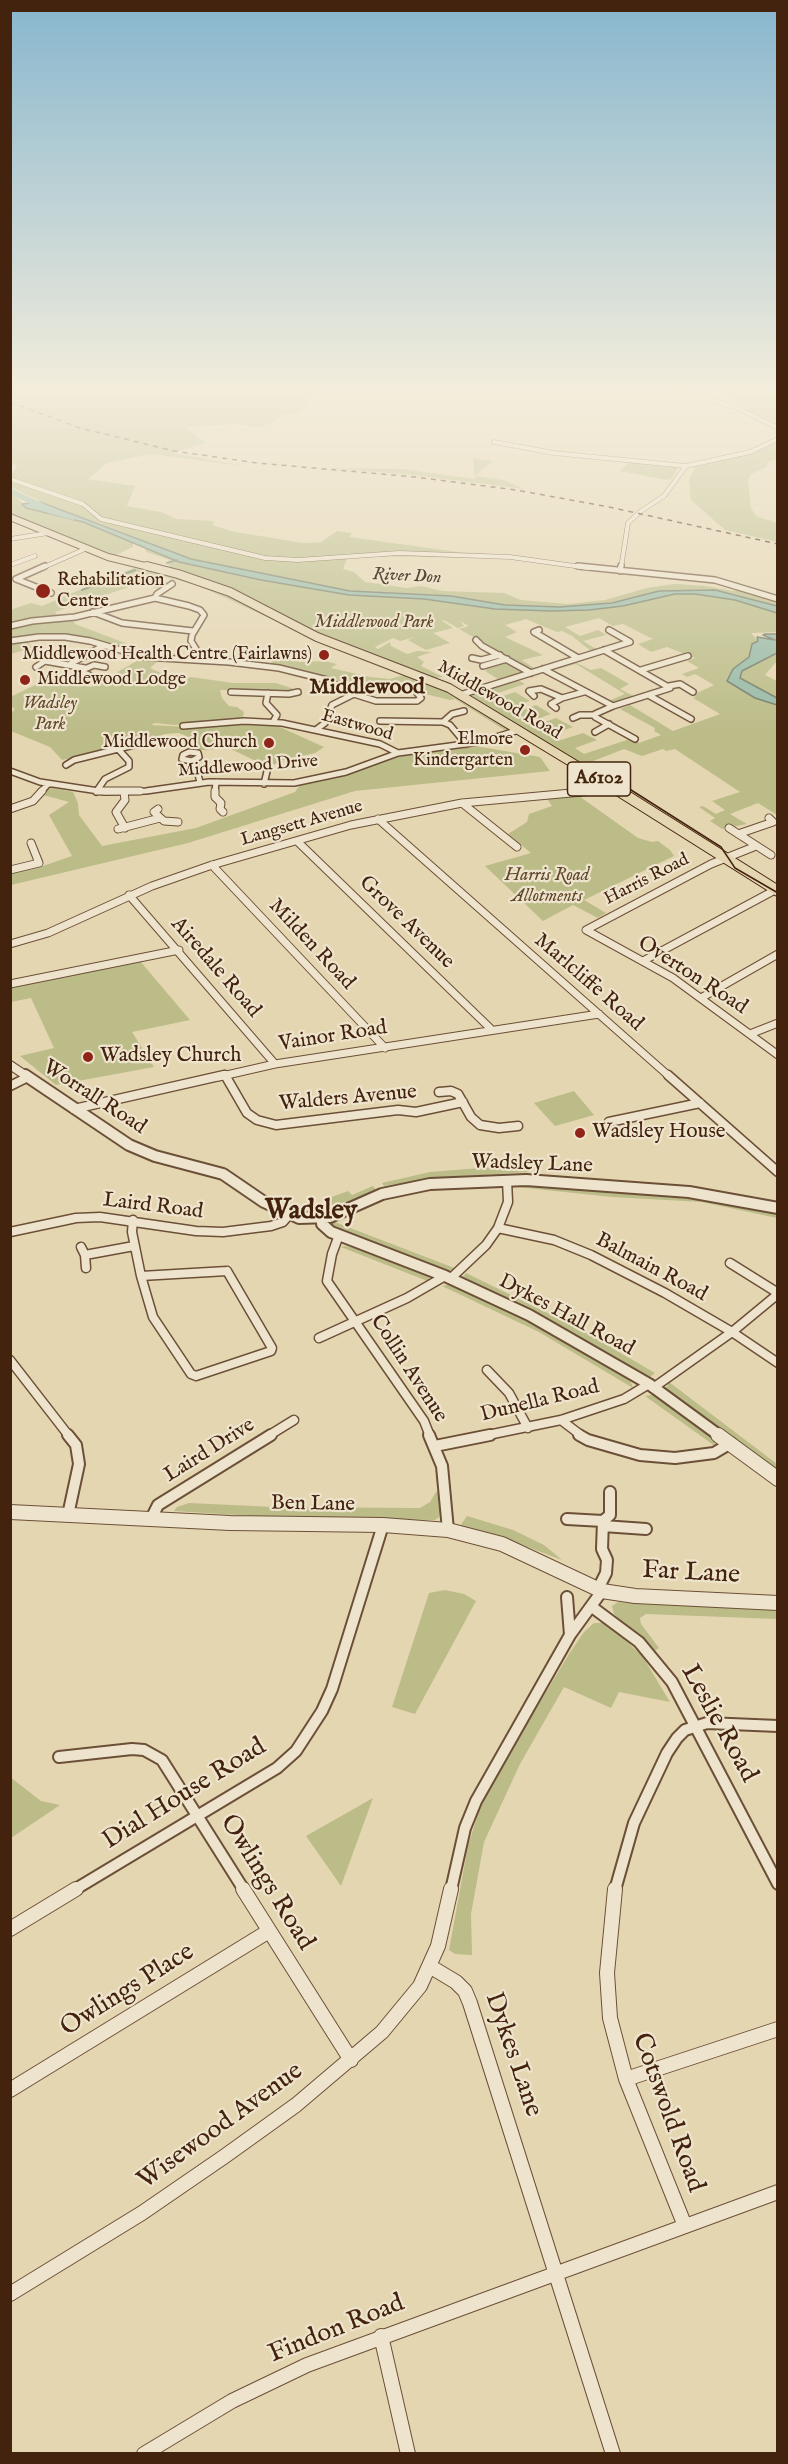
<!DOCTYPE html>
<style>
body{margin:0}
#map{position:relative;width:788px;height:2464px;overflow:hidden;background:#e5d6b2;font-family:"IM FELL English",serif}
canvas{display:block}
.frame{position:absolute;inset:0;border:12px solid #43220e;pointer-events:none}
</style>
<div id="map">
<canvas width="788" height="2464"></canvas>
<div class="frame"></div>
</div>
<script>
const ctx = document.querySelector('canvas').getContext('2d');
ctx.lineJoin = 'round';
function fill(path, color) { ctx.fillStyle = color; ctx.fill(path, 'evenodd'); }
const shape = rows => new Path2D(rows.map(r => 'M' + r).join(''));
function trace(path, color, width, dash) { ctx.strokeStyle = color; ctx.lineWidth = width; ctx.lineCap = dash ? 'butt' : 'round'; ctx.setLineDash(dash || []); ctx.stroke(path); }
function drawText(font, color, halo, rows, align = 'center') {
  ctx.font = font + ' "IM FELL English",serif'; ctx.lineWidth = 4.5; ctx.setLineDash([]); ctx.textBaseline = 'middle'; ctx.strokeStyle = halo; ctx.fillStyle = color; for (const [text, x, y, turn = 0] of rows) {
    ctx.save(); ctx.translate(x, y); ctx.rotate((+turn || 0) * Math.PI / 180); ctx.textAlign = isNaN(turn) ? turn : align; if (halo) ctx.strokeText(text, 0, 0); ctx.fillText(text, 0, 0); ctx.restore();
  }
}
const green = shape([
 [11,389,317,390,301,411,280,416,276,421,259,428,237,424,186,427,205,443,172,453,250,467,151,454,107,463,88,479,135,486,127,506,161,512,177,519,214,521,212,525,235,532,304,543,321,542,337,531,352,533,349,537,458,552,492,554,484,558,348,556,343,569,354,572,365,582,407,588,421,586,442,591,504,593,521,600,568,604,605,600,647,588,675,584,706,586,733,591,744,589,777,600,777,606,715,590,659,591,612,603,560,607,505,605,451,596,350,591,191,559,99,523,65,513,11,487,10,476,17,466,11,462],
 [721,389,777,389,774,390,777,393,777,426,740,407],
 [777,441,777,459,768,462,767,467,751,474,748,481,751,508,756,516,777,523,777,542,725,530,691,500,689,479,695,468,691,466,752,453],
 [473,458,493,461,475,476,504,480,524,489,413,475,330,468,401,469,476,479,475,476],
 [629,462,676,466,678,468,672,479,666,480,620,471],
 [11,492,27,508,83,522,133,543,133,547,114,556,11,514],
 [145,548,179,562,261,580,349,595,424,599,495,609,551,611,589,610,623,606,675,594,695,594,735,600,777,613,777,632,751,633,758,641,754,643,777,647,777,661,765,675,777,681,777,815,758,803,730,814,747,824,722,829,710,821,715,818,699,807,703,806,716,814,725,810,712,801,740,792,675,749,666,751,663,749,642,756,624,749,583,765,492,710,471,695,518,680,525,684,489,696,494,699,515,692,530,701,510,708,517,712,536,705,551,714,532,721,537,725,556,718,573,727,553,734,561,740,583,733,597,740,575,748,584,754,630,739,639,743,661,735,654,731,655,728,620,709,630,705,673,731,720,714,693,698,696,697,693,695,714,685,695,674,687,677,682,674,699,668,687,661,695,658,667,647,651,652,638,644,653,639,623,624,613,626,599,618,565,627,580,636,598,630,606,635,583,641,596,649,591,651,572,636,562,631,557,632,526,619,505,625,517,632,505,637,543,655,522,660,534,668,531,669,459,629,469,626,460,621,464,626,458,628,444,620,442,621,453,628,433,633,450,643,426,650,408,640,415,637,400,641,393,638,375,647,378,649,390,642,391,646,407,654,417,651,432,652,417,657,424,662,421,666,443,677,435,678,321,637,234,592,165,568,171,566,165,563,170,560,146,552],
 [135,568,166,574,225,592,307,635,197,585,161,576,144,582,163,587,160,589,138,584,55,612,59,617,25,620,11,624,10,610,31,603,42,606,109,577],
 [73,619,75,624,133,646,132,649,142,654,95,640,24,637,32,648,11,654,10,628,26,623],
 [286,649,298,655,299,662,325,661,337,664,331,668,370,677,390,679,407,674,446,690,510,727,507,731,503,729,455,699,450,700,425,694,424,691,411,691,412,686,398,682,361,693,337,681,271,664,273,654],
 [142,658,158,661,150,668,179,681,191,677,233,683,276,683,294,689,291,693,220,690,222,698,229,706,237,707,244,712,242,720,174,725,155,723,151,725,189,727,271,723,324,747,315,753,280,761,277,764,262,764,229,748,192,751,195,743,191,738,179,733,165,734,149,740,62,760,50,747,11,731,11,713,15,709,11,706,10,697,54,676,91,687],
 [505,661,523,672,498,679,485,671,487,670,483,668],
 [573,661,591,670,601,668,629,684,620,689,637,698,620,704,606,702,625,694,576,664,554,670,551,669],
 [481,747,540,757,550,771,355,791,188,843,11,885,11,873,37,868,72,856,49,815,69,802,43,795,46,790,52,788,73,792,78,803,79,815,102,846,196,828,295,792,300,785,351,773,399,756,430,750],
 [579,796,638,838,652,842,658,841,670,850,674,856,584,900,606,913,598,918,573,905,543,921,485,866,531,853,508,834,527,822,529,814,552,806,546,797],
 [140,961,190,1020,132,1032,154,1067,56,1085,20,1056,54,1048,31,998,11,1002,11,988],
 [574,1091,594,1115,555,1126,534,1103],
 [512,1160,521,1164,530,1172,434,1178,384,1186,382,1183,430,1172,493,1167,492,1162],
 [522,1184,723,1202,777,1213,777,1218,702,1202,612,1197,517,1187],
 [373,1186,376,1190,339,1210,333,1211,326,1199,348,1191,352,1195],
 [332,1221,457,1269,446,1272,334,1228,330,1226],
 [345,1246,365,1250,428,1274,430,1282,341,1247],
 [466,1273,572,1325,655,1373,650,1377,637,1372,574,1334,462,1278],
 [447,1285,456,1285,529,1320,625,1376,631,1382,633,1388,539,1332,442,1286],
 [669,1382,777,1464,777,1473,668,1392,666,1389],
 [651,1395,658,1396,714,1437,715,1446,645,1396],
 [436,1492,441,1494,441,1507,439,1517,435,1520,285,1518,174,1511,177,1507,189,1503,275,1507,420,1508,430,1502],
 [467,1516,513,1530,544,1545,562,1560,499,1536,460,1526],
 [445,1590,464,1594,476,1601,415,1714,392,1707,429,1593],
 [618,1602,657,1605,777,1608,777,1619,646,1614,640,1618,641,1624,659,1648,653,1652,614,1614,612,1606],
 [594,1623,604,1623,614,1629,643,1657,670,1702,619,1692,611,1708,564,1687,520,1764,484,1842,471,1914,472,1955,455,1954,449,1950,468,1846,479,1811,492,1782,569,1654,584,1632],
 [10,1777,41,1801,60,1805,11,1838],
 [373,1798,341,1886,306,1836]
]);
const water = shape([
 [40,502,191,559,350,591,451,596,505,605,560,607,612,603,659,591,715,590,777,606,777,613,735,600,695,594,675,594,623,606,589,610,551,611,495,609,424,599,349,595,261,580,179,562,83,522,26,508,22,504,40,502],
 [765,634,777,634,777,653,742,671,740,678,777,698,777,705,755,698,727,681,733,669,749,657,752,644,758,641,757,637,775,640,763,635,765,634]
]);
const streamFar1 = shape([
 [167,563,177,560]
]);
const stream = shape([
 [82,590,135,570]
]);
const river = shape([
 [10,488,57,510,77,517,73,520,51,514,10,494,10,488]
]);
const minorFar5 = shape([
 [675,389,737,408,778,428],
 [494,442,554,453,686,466,750,452,778,439],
 [10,479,83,504,101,519,265,558,298,560,399,553,510,557,589,568],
 [10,539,48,533],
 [10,565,35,556],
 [42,568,85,549],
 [621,568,628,523,641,511,664,496,686,466]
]);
const minorFar4 = shape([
 [45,566,16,579,51,593],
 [578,566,715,580,778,599],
 [620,571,621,566],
 [172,584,157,594,155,598,189,606,200,610,204,615,192,635,191,641,196,649,192,660],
 [93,612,122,623,193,631],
 [10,626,32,621,75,617,155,598],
 [539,630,534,632,578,658],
 [476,640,482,646,531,673],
 [10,641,39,637,65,637,90,641,144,657,229,662,279,668,327,680,354,694,376,701,417,701,421,698,417,693],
 [472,658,481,660,500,655],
 [45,661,85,668],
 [70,664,103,646],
 [483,666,507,659],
 [36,667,54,655],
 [543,669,613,706,670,688,604,650],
 [641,670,688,656],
 [89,675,80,671,94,665,105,667],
 [669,686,680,684,693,692],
 [231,692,289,694,298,692],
 [268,693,266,703,277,715,273,722],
 [460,695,630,642,609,630],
 [534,696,529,691,541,689,562,698,584,692],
 [650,696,691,719],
 [613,706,595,714,595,717,635,739],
 [556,708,551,704,562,698],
 [573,718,580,715,595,715],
 [380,721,443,722,450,725,466,744],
 [443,722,452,714,464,711],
 [183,726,244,721,282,723,380,744,398,753],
 [317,729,325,723,332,705,354,694],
 [595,732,609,724],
 [189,752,198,753,199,757,192,761,182,759,183,755,189,752],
 [194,760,200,782],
 [66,765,74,760,154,740],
 [10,771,40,782,105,792,146,791,209,782,294,783,346,772,398,753,480,742,519,730],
 [264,784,268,767],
 [96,792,105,779,129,767,129,761,119,750],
 [40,793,48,784],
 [215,793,216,782],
 [576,793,616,789]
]);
const minorFar3 = shape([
 [99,791,140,791],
 [215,791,215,797,221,803,220,809,223,812],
 [124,792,125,800,116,812,125,828],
 [462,803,517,847],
 [10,809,33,801,42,791],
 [158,809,154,812,164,821,178,822],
 [378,819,670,1077],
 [729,828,771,855],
 [118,829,160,818],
 [738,834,773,822,769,818],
 [297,841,492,1030],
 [756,846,711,864,586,930,673,978,778,1055],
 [212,865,385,1048],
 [10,870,39,863,31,843],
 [129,895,275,1064],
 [10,944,48,933,152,886,212,865,351,825,462,803,593,791],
 [643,961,775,890],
 [10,984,179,950],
 [701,998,778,954],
 [750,1034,778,1023],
 [218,1077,275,1064,599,1014]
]);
const minorFar2 = shape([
 [225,1075,247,1113,257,1120,276,1125,398,1110,416,1112,463,1102],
 [668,1075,778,1172],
 [10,1086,28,1077],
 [439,1092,451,1091,458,1094,471,1117,480,1125,499,1128,518,1126],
 [74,1109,224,1075],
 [609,1122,700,1103],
 [133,1220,132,1232,141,1276],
 [498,1228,554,1240,591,1255,665,1293,732,1332,778,1363],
 [10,1232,76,1218,100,1217,196,1231,223,1232,271,1226,283,1222,289,1215],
 [339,1235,332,1254,327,1281,424,1421,430,1436],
 [81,1247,85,1255,86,1268],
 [85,1255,134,1246],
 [730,1263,778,1293],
 [227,1271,272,1348,271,1351,196,1376,191,1374,153,1317,141,1276,227,1271],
 [450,1279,486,1245,498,1228,508,1202,507,1180],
 [319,1338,407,1298,445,1276],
 [10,1360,69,1436],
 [487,1370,509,1393,528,1428],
 [653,1388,732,1332,778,1294],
 [561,1420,582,1436],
 [268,1436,294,1420],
 [483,1436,561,1420,624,1399,649,1384]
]);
const minorFar1 = shape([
 [68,1435,76,1445,79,1464,68,1515],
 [429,1435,442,1466,448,1530],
 [579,1435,588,1440,640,1455,675,1458,714,1453,731,1443],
 [435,1446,490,1435],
 [151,1519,158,1505,271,1435],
 [567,1519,603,1521],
 [603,1526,646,1529],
 [598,1589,606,1573,607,1560,602,1549,603,1521,610,1515,610,1492],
 [567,1597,570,1635],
 [592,1607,639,1642,672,1682,778,1884],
 [59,1757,132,1749,144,1750,162,1760,244,1890],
 [74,1890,277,1768,296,1751,322,1711,332,1689,383,1525],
 [451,1890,465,1828,476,1801,570,1635,602,1591],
 [615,1890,634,1823,667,1753,677,1738,685,1730,707,1723,778,1726]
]);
const minor = shape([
 [243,1889,351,2060],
 [615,1889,607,1973,610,2018,626,2079,685,2226],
 [10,1929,76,1889],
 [431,1967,456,1982,465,1991,470,2003,613,2454],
 [626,2079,778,2029],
 [10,2090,269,1931],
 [10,2294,142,2213,225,2156,296,2105,382,2032,420,1986,438,1946,451,1889],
 [381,2336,408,2454],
 [144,2454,232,2401,307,2365,778,2192]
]);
const tertiaryFar2 = shape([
 [10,1065,28,1077]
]);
const tertiaryFar1 = shape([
 [25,1075,129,1145,155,1156,223,1174,264,1202,299,1218,330,1217,382,1194,430,1184,526,1180,689,1192,778,1208],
 [322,1219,322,1224,331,1232,445,1276,529,1315,649,1384,720,1436]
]);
const tertiary = shape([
 [718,1435,778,1479],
 [10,1512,230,1523,383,1525,448,1530,502,1544,602,1591,635,1596,778,1603]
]);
const primaryFar2 = shape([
 [10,517,108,557,153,568]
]);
const primaryFar1 = shape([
 [147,566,178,574,230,592,317,637,449,688,622,793]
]);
const primary = shape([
 [619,791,778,891]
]);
const tram = shape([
 [609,776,721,847,735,868,778,893]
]);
const rail = shape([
 [10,402,80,428,174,451,257,463,415,477,516,490,609,507,778,544]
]);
const markers = [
 [43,591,8,"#8f2418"],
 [324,655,6,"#8f2418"],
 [25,680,6,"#8f2418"],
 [269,743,6,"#8f2418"],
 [525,750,6,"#8f2418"],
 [88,1057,6,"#8f2418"],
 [580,1133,6,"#8f2418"]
];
const farWaternames = [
 ["River Don",407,577,3]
];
const farPoinames = [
 ["Rehabilitation",57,581,"left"],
 ["Centre",57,602,"left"],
 ["Middlewood Health Centre (Fairlawns)",312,655],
 ["Middlewood Lodge",37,680,"left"],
 ["Elmore",513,740],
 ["Kindergarten",513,761],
 ["Middlewood Church",257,743]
];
const farParknames = [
 ["Middlewood Park",374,623],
 ["Wadsley",50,704],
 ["Park",50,725],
 ["Harris Road",547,876],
 ["Allotments",547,897]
];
const farStreetnames = [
 ["Middlewood Road",499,701,30],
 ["Eastwood",357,726,16],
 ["Middlewood Drive",248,767,-4],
 ["Langsett Avenue",302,824,-16],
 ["Harris Road",647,880,-27]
];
const shields = [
 [599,779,63]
];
const shieldNames = [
 ["A6102",599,779]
];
const streetNames = [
 ["Grove Avenue",406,923,44],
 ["Milden Road",311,945,47],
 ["Airedale Road",215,968,49],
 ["Overton Road",692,976,33],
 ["Marlcliffe Road",588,983,41],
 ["Vainor Road",333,1037,-9],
 ["Worrall Road",94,1098,33],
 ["Walders Avenue",348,1099,-5],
 ["Wadsley Lane",532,1165,2],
 ["Laird Road",153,1207,7],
 ["Balmain Road",651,1268,28],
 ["Dykes Hall Road",566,1316,28],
 ["Collin Avenue",408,1369,57],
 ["Dunella Road",540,1402,-14],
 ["Laird Drive",210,1451,-32],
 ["Ben Lane",313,1505,1]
];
const poiNames = [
 ["Wadsley Church",100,1057],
 ["Wadsley House",592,1133]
];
const farDistrictnames = [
 ["Middlewood",367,688]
];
const nearStreetnames = [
 ["Far Lane",691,1574,3],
 ["Leslie Road",718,1724,61],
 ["Dial House Road",185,1795,-32],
 ["Owlings Road",266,1883,58],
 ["Owlings Place",128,1991,-32],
 ["Dykes Lane",512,2055,71],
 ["Cotswold Road",667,2113,70],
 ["Wisewood Avenue",221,2127,-36],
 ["Findon Road",337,2330,-22]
];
const districtNames = [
 ["Wadsley",311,1212]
];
fill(green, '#bbbc88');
fill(water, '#97baa7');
trace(water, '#757d6a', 1.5);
trace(streamFar1, '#757d6a', 1.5);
trace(stream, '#757d6a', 2);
fill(river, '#97baa7');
trace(minorFar5, '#6c4f37', 5);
trace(minorFar4, '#6c4f37', 8);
trace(minorFar3, '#6c4f37', 9);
trace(minorFar2, '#6c4f37', 11);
trace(minorFar1, '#6c4f37', 14);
trace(minor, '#6c4f37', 16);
trace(tertiaryFar2, '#6c4f37', 10);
trace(tertiaryFar1, '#6c4f37', 14);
trace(tertiary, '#6c4f37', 16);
trace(primaryFar2, '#43220e', 8);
trace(primaryFar1, '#43220e', 10);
trace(primary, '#43220e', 12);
trace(minorFar5, '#eee4cd', 4);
trace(minorFar4, '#eee4cd', 5);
trace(minorFar3, '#eee4cd', 7);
trace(minorFar2, '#eee4cd', 8);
trace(minorFar1, '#eee4cd', 10);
trace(minor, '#eee4cd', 14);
trace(tertiaryFar2, '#eee4cd', 8);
trace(tertiaryFar1, '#eee4cd', 10);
trace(tertiary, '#eee4cd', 14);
trace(primaryFar2, '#e5d6b2', 6);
trace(primaryFar1, '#e5d6b2', 8);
trace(primary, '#e5d6b2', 10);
trace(tram, '#43220e', 1.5);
trace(rail, '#43220e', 1.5, [5, 5]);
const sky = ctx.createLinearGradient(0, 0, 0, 734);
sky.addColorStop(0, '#87b6ce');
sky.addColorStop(0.53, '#f3eddc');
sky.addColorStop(1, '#f3eddc00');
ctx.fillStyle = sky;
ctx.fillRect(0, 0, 788, 734);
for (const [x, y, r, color] of markers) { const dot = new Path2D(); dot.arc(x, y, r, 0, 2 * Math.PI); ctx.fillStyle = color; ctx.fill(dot); trace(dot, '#eee4cd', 2); }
drawText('italic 18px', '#584834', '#eee4cd', farWaternames);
drawText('18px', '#43220e', '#eee4cd', farPoinames, 'right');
drawText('italic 18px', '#61482c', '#eee4cd', farParknames);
drawText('18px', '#43220e', '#eee4cd', farStreetnames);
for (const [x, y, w] of shields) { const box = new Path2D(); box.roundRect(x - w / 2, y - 17, w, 34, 4.5); ctx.fillStyle = '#eee4cd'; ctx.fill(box); trace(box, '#43220e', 1.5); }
drawText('bold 20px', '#43220e', null, shieldNames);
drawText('21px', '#43220e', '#eee4cd', streetNames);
drawText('21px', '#43220e', '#eee4cd', poiNames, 'left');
drawText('bold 22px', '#43220e', '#eee4cd', farDistrictnames);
drawText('26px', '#43220e', '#eee4cd', nearStreetnames);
drawText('bold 27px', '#43220e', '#eee4cd', districtNames);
</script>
